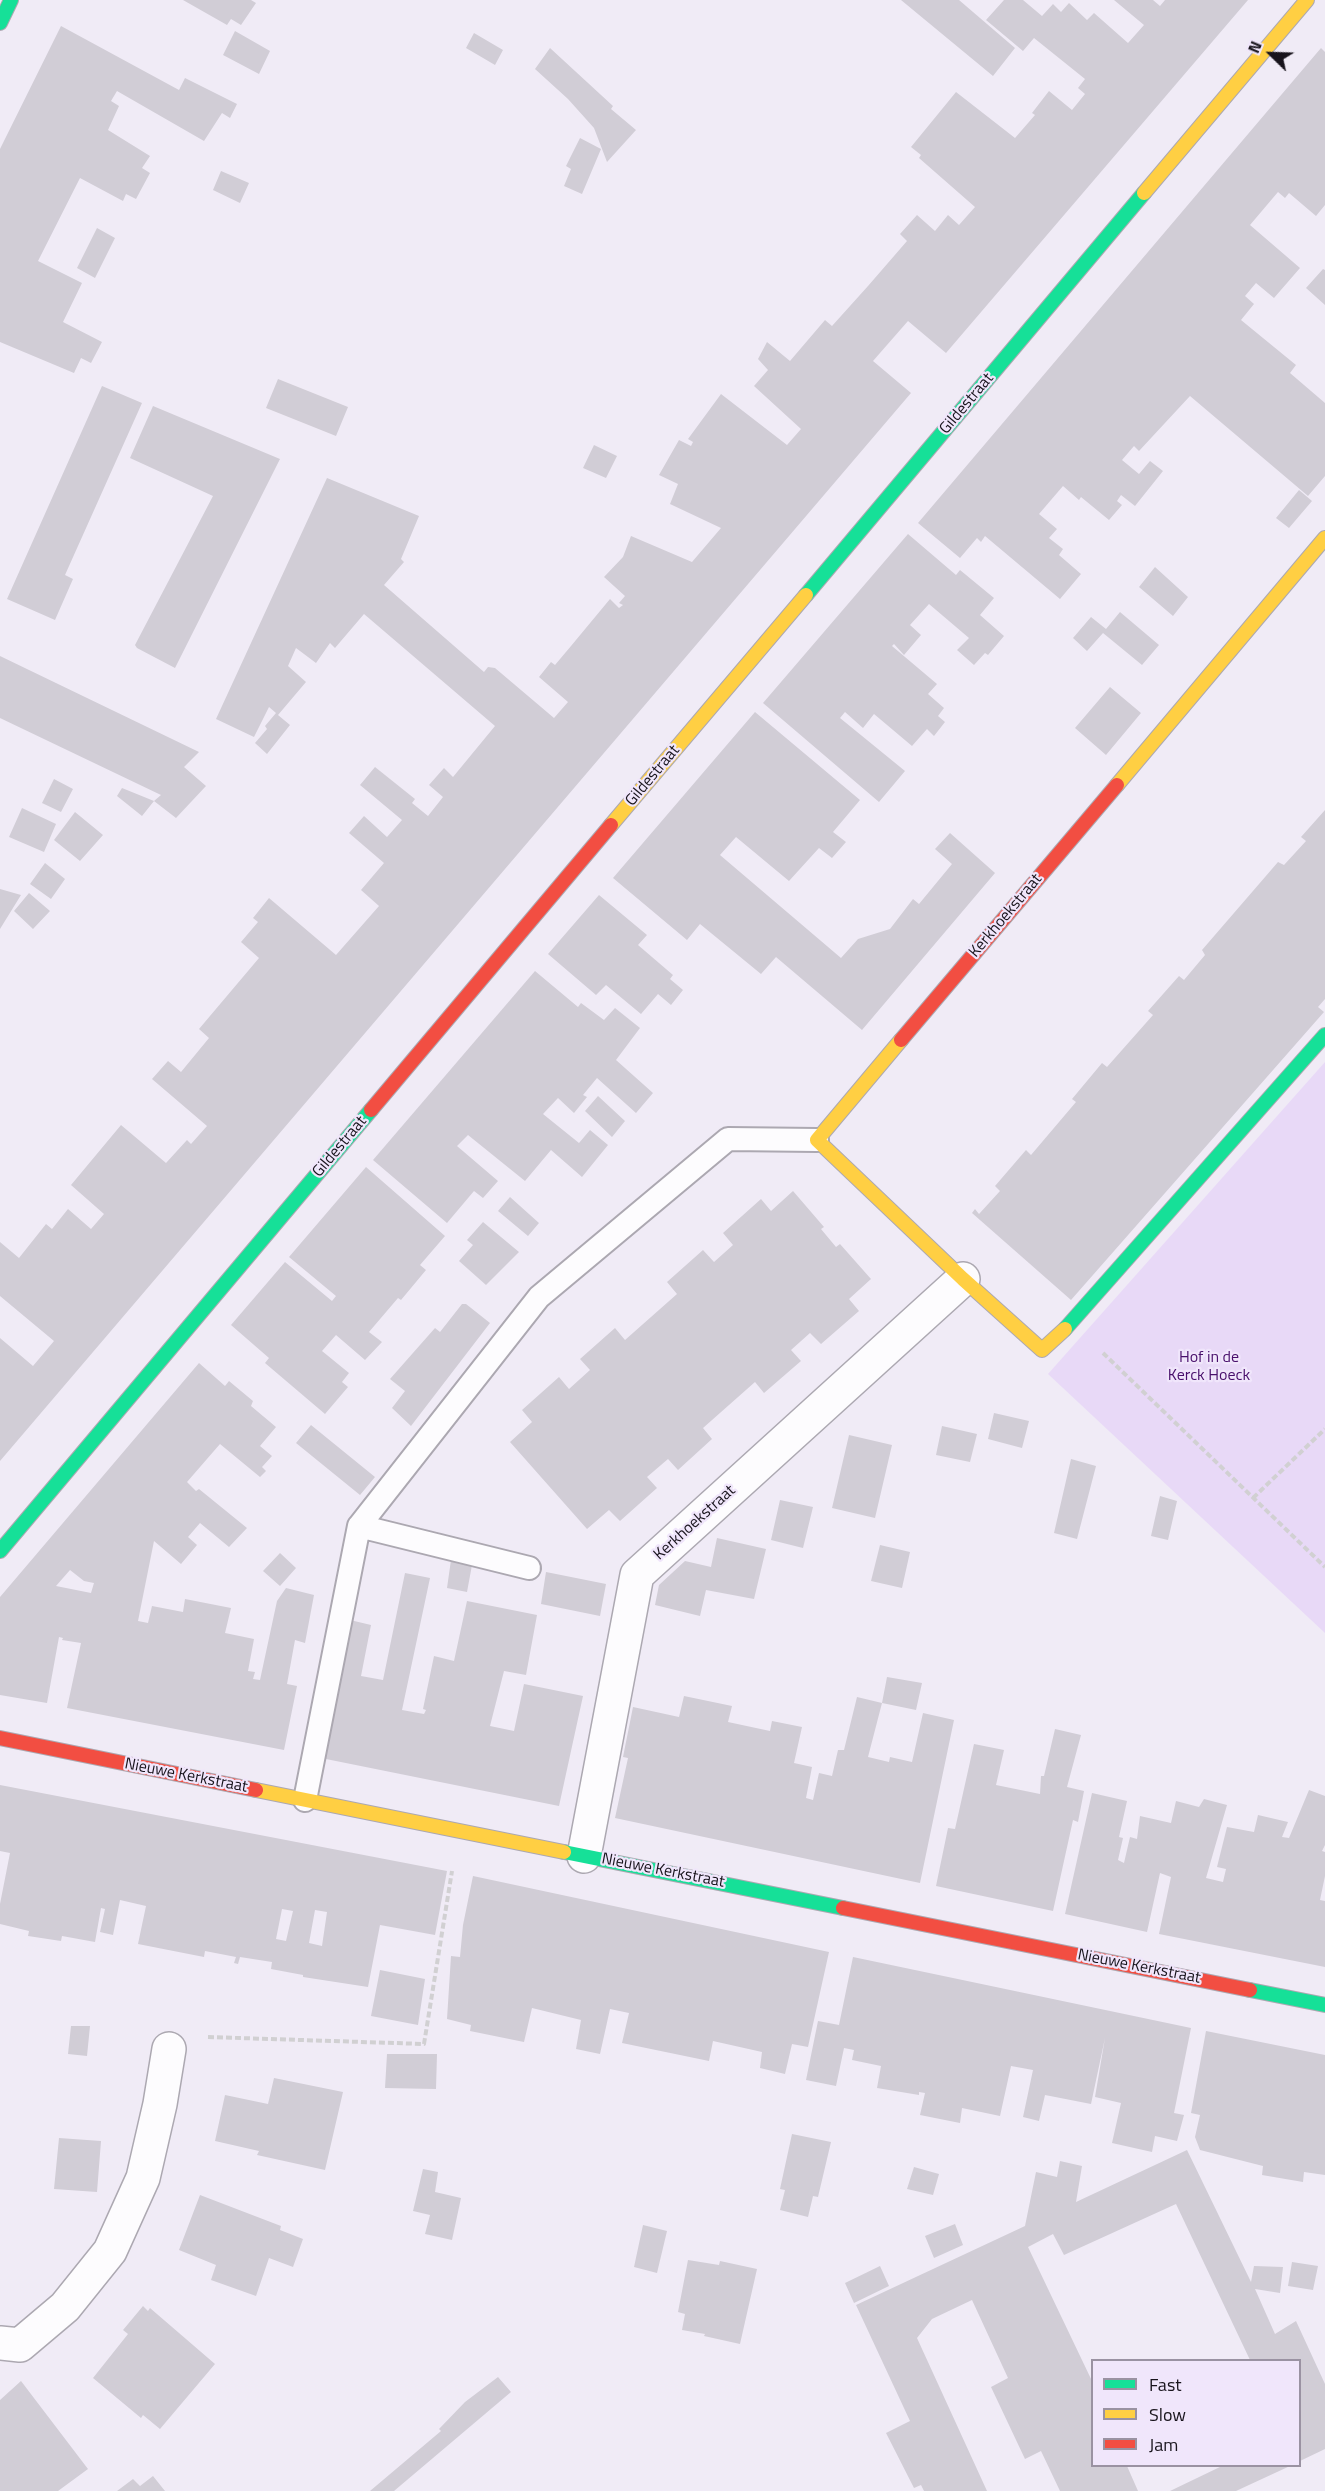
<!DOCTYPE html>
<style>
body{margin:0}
#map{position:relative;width:1325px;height:2491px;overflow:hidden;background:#f0ebf6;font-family:"Titillium Web",sans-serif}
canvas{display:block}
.legend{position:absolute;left:1091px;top:2359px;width:210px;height:108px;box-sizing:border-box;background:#f0e6fb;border:2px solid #9a92a2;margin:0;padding:8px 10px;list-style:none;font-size:18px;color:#18141c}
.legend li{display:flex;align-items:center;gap:12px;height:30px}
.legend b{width:30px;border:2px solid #9a92a2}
.north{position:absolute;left:1241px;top:24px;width:60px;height:60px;-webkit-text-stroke:4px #f0e6fb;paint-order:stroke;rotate:293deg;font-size:16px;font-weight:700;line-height:24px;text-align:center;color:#18141c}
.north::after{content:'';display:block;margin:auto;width:21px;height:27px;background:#18141c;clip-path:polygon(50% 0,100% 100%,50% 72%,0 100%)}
</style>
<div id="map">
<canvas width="1325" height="2491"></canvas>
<ul class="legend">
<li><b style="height:8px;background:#16e098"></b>Fast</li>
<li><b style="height:8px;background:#ffcf43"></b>Slow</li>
<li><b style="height:8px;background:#f24e42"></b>Jam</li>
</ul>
<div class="north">N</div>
</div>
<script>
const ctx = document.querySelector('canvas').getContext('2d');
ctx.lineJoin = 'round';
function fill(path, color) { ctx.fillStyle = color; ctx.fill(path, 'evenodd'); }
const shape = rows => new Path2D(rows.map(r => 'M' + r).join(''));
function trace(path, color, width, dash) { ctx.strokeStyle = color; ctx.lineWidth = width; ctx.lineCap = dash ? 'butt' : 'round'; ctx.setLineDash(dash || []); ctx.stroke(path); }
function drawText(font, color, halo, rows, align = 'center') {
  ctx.font = font + ' "Titillium Web",sans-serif'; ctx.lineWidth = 4.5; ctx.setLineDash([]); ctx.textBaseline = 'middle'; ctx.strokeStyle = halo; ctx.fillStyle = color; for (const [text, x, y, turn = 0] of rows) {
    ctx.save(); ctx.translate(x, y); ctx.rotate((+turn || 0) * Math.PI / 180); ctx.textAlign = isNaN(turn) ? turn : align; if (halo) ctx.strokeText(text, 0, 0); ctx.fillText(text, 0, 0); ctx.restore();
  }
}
const green = shape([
 [1325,1062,1325,1633,1048,1374]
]);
const building = shape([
 [183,0,251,0,256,3,241,25,231,19,227,25],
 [901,0,959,0,1015,48,993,76],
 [1004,0,1023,0,1042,16,1053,4,1061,12,1069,3,1087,20,1094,13,1128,43,1144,25,1114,0,1153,0,1160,6,1165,0,1248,0,946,353,908,321,873,361,911,393,0,1461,0,1338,33,1366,54,1341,0,1296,0,1242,19,1258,46,1224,52,1229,68,1209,91,1229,104,1214,71,1185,121,1125,166,1163,187,1140,191,1144,207,1126,152,1079,168,1061,181,1072,209,1038,199,1029,259,958,241,942,258,922,253,918,269,898,336,955,379,906,361,890,384,863,349,833,364,816,387,837,402,820,360,785,375,767,415,799,412,803,428,816,443,797,429,785,444,768,453,777,495,726,364,614,335,648,330,643,316,663,296,648,288,666,306,682,278,715,290,725,267,754,255,743,267,729,265,726,276,713,269,707,254,737,216,719,327,478,419,516,401,559,404,562,384,585,484,672,488,667,495,668,554,718,568,702,539,677,551,662,555,665,571,646,610,599,619,608,623,605,619,603,625,596,604,577,623,557,631,536,692,562,721,528,670,504,678,484,659,475,679,440,691,446,693,442,688,439,721,394,787,445,801,429,754,386,768,370,758,359,767,342,790,361,825,320,832,326,868,286,907,241,900,234,917,215,935,231,948,215,959,225,975,207,919,158,921,155,911,147,956,92,1015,138,1035,115,1032,113,1049,91,1072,110,1085,94,1078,88,1085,79,1034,38,1023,51,986,20],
 [61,26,179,90,185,78,237,104,230,118,222,113,204,141,117,91,111,101,119,106,108,130,150,156,142,168,150,173,136,199,126,194,123,201,80,178,38,261,82,283,63,322,102,342,91,363,81,358,74,373,0,342,0,149],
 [235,31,270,51,259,74,223,55],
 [474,33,503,50,495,65,466,48],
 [550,48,613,106,611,109,636,130,607,162,594,128,568,99,535,69],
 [1321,48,1325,52,1325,205,1316,216,1289,193,1285,198,1278,192,1250,225,1300,268,1274,298,1256,283,1245,296,1254,304,1241,320,1296,365,1290,373,1325,403,1325,476,1308,496,1190,396,1139,451,1134,446,1122,460,1139,474,1150,461,1163,471,1135,506,1121,495,1117,501,1122,505,1109,520,1081,497,1079,500,1063,486,1039,514,1057,529,1049,538,1063,549,1059,555,1081,574,1060,599,985,536,981,542,977,538,960,558,918,523],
 [580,138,601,149,582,194,564,186,571,169,566,166],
 [221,171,249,183,240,203,213,190],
 [97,228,115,238,95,278,77,268],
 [1323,269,1325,270,1325,305,1306,288],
 [278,379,348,407,336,436,266,408],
 [102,386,142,403,65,575,73,579,55,620,7,599],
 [153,406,280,459,175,668,137,648,135,645,213,496,130,458],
 [594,445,617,456,606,478,583,468],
 [1299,490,1312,501,1289,528,1276,518],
 [908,534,956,575,960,570,994,598,980,615,1004,636,988,655,985,653,974,665,957,650,969,638,929,604,910,625,921,635,904,655,894,644,892,646,937,684,928,694,944,708,938,716,945,722,934,736,927,729,912,746,874,714,863,728,845,712,840,718,905,771,879,802,763,703],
 [1155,567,1188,597,1173,616,1139,587],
 [1120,612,1159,645,1142,665,1103,633,1087,651,1073,638,1091,617,1106,629],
 [0,656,199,752,184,767,206,786,176,818,154,801,161,795,0,718],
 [1110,687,1141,713,1106,755,1075,728],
 [755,712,860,800,833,832,846,842,832,858,819,848,789,881,736,837,720,855,841,958,858,939,890,929,913,899,919,904,952,864,935,849,950,833,995,873,862,1030,776,957,761,974,700,924,687,940,613,878],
 [54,779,73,789,61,812,42,803],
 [122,788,154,801,142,816,117,796],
 [22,808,56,824,44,852,9,837],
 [1325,810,1325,999,1318,1007,1324,1012,1071,1300,972,1213,975,1209,979,1214,1000,1191,995,1186,1026,1150,1031,1155,1076,1102,1072,1099,1102,1063,1107,1067,1153,1015,1148,1011,1179,976,1184,980,1205,955,1202,950,1278,862,1284,865,1306,841,1301,837],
 [75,812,103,835,80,861,54,840],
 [45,863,65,879,51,899,30,884],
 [0,889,21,895,0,929],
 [29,893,50,911,33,929,14,911],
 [599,895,647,935,638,945,673,975,670,979,683,990,671,1005,658,994,641,1014,606,985,596,995,548,954],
 [535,971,578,1007,581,1003,604,1020,615,1008,640,1028,616,1060,653,1093,636,1113,597,1078,583,1095,587,1097,574,1113,558,1098,543,1114,579,1143,590,1130,608,1145,582,1177,551,1150,525,1181,468,1135,457,1146,498,1181,483,1198,474,1191,447,1223,373,1160],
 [598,1096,625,1121,612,1137,585,1111],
 [366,1167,445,1236,420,1265,426,1270,401,1300,398,1298,369,1332,382,1342,365,1360,336,1335,322,1351,349,1373,342,1382,348,1387,325,1414,265,1363,269,1358,231,1325,285,1262,332,1301,336,1296,289,1257],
 [793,1191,824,1227,821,1229,836,1247,840,1244,871,1279,849,1299,859,1311,821,1344,810,1333,791,1350,801,1361,764,1393,755,1382,703,1428,712,1439,678,1470,668,1459,647,1477,657,1488,620,1521,609,1510,587,1529,510,1442,532,1422,522,1410,559,1377,569,1389,590,1370,580,1359,615,1328,625,1340,677,1294,667,1282,703,1250,714,1262,733,1245,723,1233,761,1199,771,1211],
 [510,1197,539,1223,528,1236,498,1211],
 [483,1222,519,1252,486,1285,459,1261,473,1245,467,1240],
 [462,1304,466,1304,490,1323,411,1426,392,1408,405,1391,390,1379,435,1328,440,1332],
 [199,1363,225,1386,229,1381,253,1401,251,1406,276,1427,260,1446,272,1456,262,1467,266,1471,260,1477,220,1444,187,1482,196,1491,199,1489,247,1528,229,1547,200,1523,188,1537,197,1545,181,1564,154,1541,138,1621,148,1623,152,1606,183,1612,185,1599,231,1608,225,1633,254,1639,248,1671,255,1672,253,1679,260,1680,277,1601,286,1588,314,1595,305,1643,295,1640,287,1684,297,1686,284,1750,67,1708,81,1643,62,1640,63,1638,59,1637,47,1703,0,1695,0,1597],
 [70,1570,84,1581,94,1583,91,1593,56,1586],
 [994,1413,1029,1421,1022,1448,988,1439],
 [311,1425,375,1477,360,1495,296,1443],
 [942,1426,977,1434,970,1462,936,1455],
 [849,1435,892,1445,875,1518,832,1508],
 [1071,1459,1096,1466,1077,1539,1054,1533],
 [1160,1496,1177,1501,1168,1540,1151,1536],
 [780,1500,813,1507,803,1548,771,1540],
 [717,1538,766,1549,754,1599,706,1590,700,1616,655,1605,659,1585,685,1561,711,1567],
 [880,1545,910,1552,902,1588,871,1581],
 [280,1553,296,1568,280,1586,263,1571],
 [451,1560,472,1565,467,1592,447,1588],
 [546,1572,606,1584,600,1616,541,1604],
 [405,1573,430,1578,402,1710,424,1714,426,1710,423,1709,434,1656,454,1661,467,1601,537,1615,526,1675,504,1671,490,1726,514,1731,524,1684,583,1696,559,1806,321,1758,350,1620,371,1625,361,1676,383,1680],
 [887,1677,922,1683,916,1710,882,1703],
 [684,1696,732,1706,728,1722,770,1731,772,1721,802,1727,794,1763,812,1767,806,1798,813,1800,819,1773,832,1776,838,1750,844,1750,857,1697,882,1703,868,1757,889,1762,890,1757,912,1762,923,1713,954,1720,920,1883,615,1818,628,1758,623,1757,633,1707,679,1717],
 [1055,1729,1081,1735,1067,1787,1084,1791,1078,1822,1073,1820,1053,1911,936,1886,948,1828,955,1829,974,1744,1004,1750,996,1785,1040,1794,1041,1776,1044,1776],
 [0,1785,447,1871,435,1935,380,1925,368,1987,303,1977,303,1975,271,1969,272,1962,240,1957,238,1964,234,1963,236,1957,205,1951,204,1957,138,1944,146,1906,120,1900,113,1935,100,1932,105,1909,101,1908,95,1942,62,1936,61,1941,28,1936,29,1931,0,1924,0,1904,10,1853,0,1851],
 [282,1909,293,1911,286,1941,276,1939],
 [315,1910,327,1912,322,1946,309,1943],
 [1309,1790,1325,1796,1325,1845,1322,1851,1325,1852,1325,1876,1320,1900,1325,1901,1325,1967,1159,1934,1171,1877,1160,1873,1147,1932,1065,1914,1092,1793,1127,1801,1119,1837,1123,1838,1118,1860,1124,1863,1130,1837,1137,1839,1140,1816,1171,1823,1176,1801,1199,1807,1204,1799,1227,1805,1206,1878,1223,1882,1226,1869,1217,1867,1227,1827,1254,1832,1258,1815,1288,1822,1282,1837,1289,1838],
 [473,1876,829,1952,808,2047,792,2044,785,2074,760,2068,762,2052,713,2041,709,2061,622,2043,629,2013,610,2009,600,2054,576,2049,581,2020,532,2008,524,2042,470,2031,471,2025,447,2019,451,1956,460,1957,463,1925],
 [853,1957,1191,2028,1174,2113,1184,2115,1177,2141,1155,2136,1152,2152,1112,2143,1121,2103,1095,2097,1105,2038,1091,2104,1045,2095,1039,2121,1023,2117,1033,2070,1011,2066,1000,2116,962,2108,960,2123,920,2115,925,2093,919,2092,919,2095,877,2088,881,2066,852,2060,854,2050,844,2048,836,2086,806,2080,818,2021,839,2025],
 [380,1970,425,1979,418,2025,371,2016],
 [71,2026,90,2026,87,2056,68,2054],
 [1206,2031,1325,2055,1325,2175,1304,2172,1303,2182,1262,2175,1263,2166,1200,2150,1195,2137,1200,2115,1191,2113],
 [387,2054,437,2054,436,2089,385,2088],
 [274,2078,343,2092,325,2170,257,2155,259,2151,215,2141,225,2095,268,2104],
 [792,2134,831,2142,818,2197,813,2196,808,2217,780,2210,785,2190,780,2189],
 [59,2138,101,2141,97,2192,54,2189],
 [1187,2150,1251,2282,1254,2266,1283,2267,1280,2293,1255,2289,1275,2334,1296,2321,1325,2384,1325,2449,1300,2461,1300,2360,1250,2360,1176,2204,1064,2255,1053,2234,1028,2247,1092,2381,1092,2466,1127,2466,1138,2491,1060,2491,1041,2451,1025,2459,991,2387,1008,2378,972,2300,932,2319,917,2338,987,2491,924,2491,921,2485,914,2488,886,2433,910,2421,856,2305,1025,2226,1036,2172,1057,2177,1060,2161,1082,2166,1076,2202],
 [914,2167,939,2174,933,2195,907,2189],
 [423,2169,438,2172,435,2192,461,2198,452,2240,425,2234,430,2215,413,2211],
 [200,2195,281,2226,280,2230,303,2239,293,2267,269,2258,256,2296,211,2280,216,2265,179,2250],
 [955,2224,963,2245,934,2258,925,2236],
 [643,2225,667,2231,657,2273,634,2267],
 [688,2260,719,2265,720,2261,757,2269,740,2344,704,2336,705,2334,682,2330,685,2314,678,2312],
 [1292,2262,1318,2266,1313,2290,1288,2286],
 [880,2266,889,2286,854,2303,845,2283],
 [143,2306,148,2311,150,2308,215,2364,160,2429,143,2415,141,2418,93,2378,128,2334,123,2330],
 [498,2377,511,2392,394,2491,370,2491,441,2431,439,2429,465,2402],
 [21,2381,88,2469,58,2491,0,2491,0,2400],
 [1222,2466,1290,2466,1236,2491,1170,2491],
 [153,2476,165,2491,117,2491,133,2479,140,2486]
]);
const path = shape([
 [1103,1353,1325,1567],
 [1253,1498,1325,1429],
 [208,2037,424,2044,452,1871]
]);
const lane = shape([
 [359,1526,529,1568],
 [305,1800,359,1526,539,1297,728,1139,817,1140]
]);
const street = shape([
 [584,1856,637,1575,963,1279],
 [0,2343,20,2345,65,2307,110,2251,143,2178,160,2104,169,2049]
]);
const fast = shape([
 [0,23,11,0],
 [806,595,1144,193],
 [1065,1329,1325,1035],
 [0,1551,371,1110],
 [564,1852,843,1908],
 [1250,1990,1325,2005]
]);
const slow = shape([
 [1144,193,1307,0],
 [1117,785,1325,538],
 [611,825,806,595],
 [901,1040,817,1140,963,1279,1042,1350,1065,1329],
 [256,1790,564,1852]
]);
const jam = shape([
 [901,1040,1117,785],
 [371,1110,611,825],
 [0,1738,256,1790],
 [843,1908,1250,1990]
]);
const streetNames = [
 ["Gildestraat",967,404,-50],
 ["Gildestraat",653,776,-50],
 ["Kerkhoekstraat",1006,916,-50],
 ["Gildestraat",340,1147,-50],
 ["Kerkhoekstraat",695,1523,-42],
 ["Nieuwe Kerkstraat",186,1776,11],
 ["Nieuwe Kerkstraat",663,1871,11],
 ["Nieuwe Kerkstraat",1139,1967,11]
];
const parkNames = [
 ["Hof in de",1209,1358],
 ["Kerck Hoeck",1209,1376]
];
fill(green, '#e8d9f7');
fill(building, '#d1cdd6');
trace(lane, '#aca8b1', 26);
trace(street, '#aca8b1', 36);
trace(fast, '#aca8b1', 16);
trace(slow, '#aca8b1', 16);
trace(jam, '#aca8b1', 16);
trace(path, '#d1d0d2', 4, [6, 3]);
trace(lane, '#fdfcfe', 22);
trace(street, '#fdfcfe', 33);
trace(fast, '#16e098', 14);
trace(slow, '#ffcf43', 14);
trace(jam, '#f24e42', 14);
drawText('16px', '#18141c', '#f0e6fb', streetNames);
drawText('16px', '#480f6b', '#f0e6fb', parkNames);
</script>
